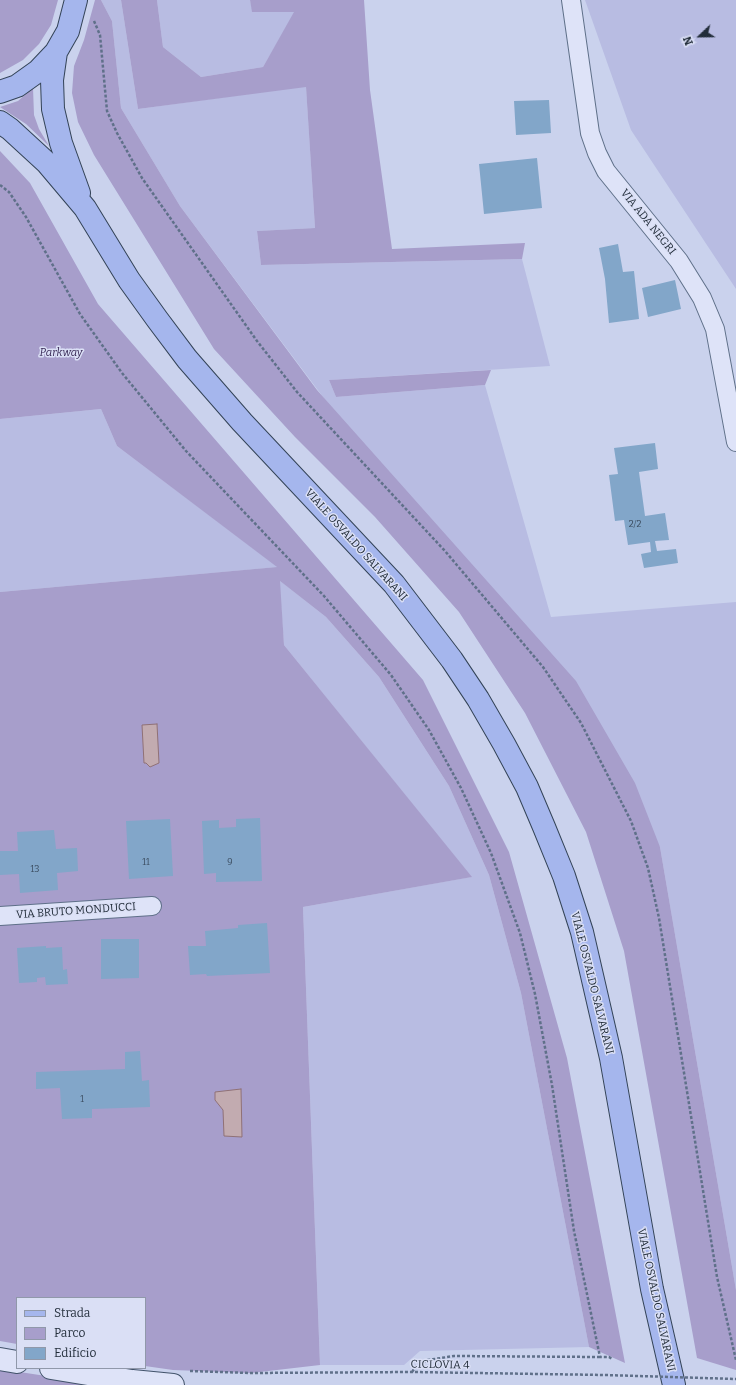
<!DOCTYPE html>
<style>
body{margin:0}
#map{position:relative;width:736px;height:1385px;overflow:hidden;background:#cad2ed;font-family:Bitter,serif}
canvas{display:block}
.legend{position:absolute;left:16px;top:1297px;width:130px;height:72px;box-sizing:border-box;background:#dadff5;border:1px solid #9098aa;margin:0;padding:5px 7px;list-style:none;font-size:12px;color:#222d3a}
.legend li{display:flex;align-items:center;gap:8px;height:20px}
.legend b{width:20px;border:1px solid #9098aa}
.north{position:absolute;left:680px;top:16px;width:40px;height:40px;-webkit-text-stroke:3px #dadff5;paint-order:stroke;rotate:248deg;font-size:11px;font-weight:700;line-height:16px;text-align:center;color:#222d3a}
.north::after{content:'';display:block;margin:auto;width:14px;height:18px;background:#222d3a;clip-path:polygon(50% 0,100% 100%,50% 72%,0 100%)}
</style>
<div id="map">
<canvas width="736" height="1385"></canvas>
<ul class="legend">
<li><b style="height:5px;background:#a5b6ed"></b>Strada</li>
<li><b style="height:11px;background:#a79ecb"></b>Parco</li>
<li><b style="height:11px;background:#82a6c9"></b>Edificio</li>
</ul>
<div class="north">N</div>
</div>
<script>
const ctx = document.querySelector('canvas').getContext('2d');
ctx.lineJoin = 'round';
function fill(path, color) { ctx.fillStyle = color; ctx.fill(path, 'evenodd'); }
const shape = rows => new Path2D(rows.map(r => 'M' + r).join(''));
function trace(path, color, width, dash) { ctx.strokeStyle = color; ctx.lineWidth = width; ctx.lineCap = dash ? 'butt' : 'round'; ctx.setLineDash(dash || []); ctx.stroke(path); }
function drawText(font, color, halo, rows, align = 'center') {
  ctx.font = font + ' Bitter,serif'; ctx.lineWidth = 3; ctx.setLineDash([]); ctx.textBaseline = 'middle'; ctx.strokeStyle = halo; ctx.fillStyle = color; for (const [text, x, y, turn = 0] of rows) {
    ctx.save(); ctx.translate(x, y); ctx.rotate((+turn || 0) * Math.PI / 180); ctx.textAlign = isNaN(turn) ? turn : align; if (halo) ctx.strokeText(text, 0, 0); ctx.fillText(text, 0, 0); ctx.restore();
  }
}
const farmland = shape([
 [101,0,121,0,138,109,306,86,315,228,257,231,261,265,522,259,550,366,329,380,336,397,485,385,551,617,736,602,736,1290,660,847,180,206,121,108,112,21],
 [157,0,250,0,253,12,295,12,263,67,201,77,163,47],
 [585,0,736,0,736,289,631,130],
 [101,409,117,446,278,567,0,592,0,419],
 [279,580,326,617,379,677,449,786,489,875,521,993,589,1347,420,1351,404,1365,320,1365,303,907,471,877,284,645]
]);
const green = shape([
 [0,0,58,0,51,25,39,44,23,60,0,73],
 [95,0,101,0,112,21,121,108,180,206,317,390,576,681,635,783,660,847,736,1290,736,1370,697,1358,624,951,586,832,525,713,459,612,375,517,295,437,214,349,94,155,78,122,72,93,74,66,84,40],
 [121,0,157,0,163,47,201,77,263,67,294,12,252,12,250,0,364,0,370,90,392,249,525,243,522,259,261,265,257,231,315,228,306,87,138,109],
 [33,88,34,115,39,129,49,146,26,124,0,107,18,101],
 [0,151,30,183,98,304,423,680,509,852,567,1058,625,1363,589,1347,521,993,489,875,449,786,379,677,326,617,280,581,284,645,472,877,303,907,320,1365,251,1373,173,1370,145,1366,145,1298,17,1298,17,1344,0,1341,0,592,277,567,117,446,101,409,0,419],
 [491,370,485,385,336,397,329,380],
 [0,1369,105,1385,0,1385]
]);
const water = shape([
 [157,724,159,763,150,767,146,763,144,763,142,725,157,724],
 [241,1089,242,1137,224,1136,223,1110,215,1100,215,1092,241,1089]
]);
const building = shape([
 [549,100,551,133,516,135,514,101],
 [537,158,542,208,484,214,479,164],
 [618,244,623,272,634,271,639,319,609,323,605,279,599,248],
 [675,280,681,309,648,317,642,288],
 [655,443,658,469,639,472,645,516,665,513,669,540,655,541,657,551,676,549,678,563,644,568,641,554,651,552,650,542,628,545,624,520,615,521,609,475,618,474,614,448],
 [260,818,262,881,216,882,216,873,204,874,202,821,219,820,219,828,236,827,236,819],
 [170,819,173,876,129,879,126,821],
 [54,830,56,849,77,848,78,871,57,873,58,890,20,893,19,874,0,875,0,851,18,851,17,832],
 [267,923,270,973,207,976,206,974,190,975,188,946,206,946,205,931,238,928,238,925],
 [101,939,139,939,139,978,101,979],
 [46,946,46,948,62,947,63,970,67,969,68,984,46,985,45,977,37,978,37,982,19,983,17,948],
 [140,1051,142,1081,149,1080,150,1107,92,1109,92,1118,62,1119,60,1088,36,1089,36,1072,125,1069,125,1052]
]);
const path = shape([
 [94,21,100,35,107,111,117,133,142,178,257,341,297,392,445,551,543,667,581,723,631,821,648,868,659,918,717,1277,736,1360],
 [0,185,9,192,26,217,80,314,122,373,186,451,324,596,391,675,429,730,461,788,491,853,520,933,535,994,552,1085,574,1231,600,1357,609,1357,612,1359],
 [190,1371,251,1373,412,1372,605,1375],
 [412,1372,417,1365,428,1360,454,1356,600,1357]
]);
const street = shape([
 [571,0,590,133,597,153,606,171,679,261,702,298,715,329,736,442],
 [0,916,152,906]
]);
const secondary = shape([
 [0,1359,17,1362],
 [51,1368,132,1381,173,1385]
]);
const primary = shape([
 [56,52,52,80,53,109,61,143,79,193],
 [0,92,17,86,38,71,56,52,68,31,76,0],
 [0,122,10,129,47,163,85,208,129,280,157,319,187,359,242,422,394,584,452,660,478,699,504,744,527,787,544,827,564,876,582,932,611,1058,652,1289,674,1385]
]);
const pathBridge = shape([
 [605,1375,736,1379]
]);
const numberNames = [
 ["2/2",635,524],
 ["11",146,862],
 ["9",230,862],
 ["13",35,869],
 ["1",82,1099]
];
const streetNames = [
 ["VIA ADA NEGRI",648,222,51],
 ["VIALE OSVALDO SALVARANI",356,545,48],
 ["VIA BRUTO MONDUCCI",76,911,-4],
 ["VIALE OSVALDO SALVARANI",592,983,76],
 ["VIALE OSVALDO SALVARANI",656,1300,78],
 ["CICLOVIA 4",440,1365,1]
];
const parkNames = [
 ["Parkway",61,353]
];
fill(farmland, '#b8bce2');
fill(green, '#a79ecb');
fill(water, '#c2abb0');
trace(water, '#907176', 1);
fill(building, '#82a6c9');
trace(street, '#5f7089', 20);
trace(secondary, '#42536b', 24);
trace(primary, '#334357', 24);
trace(path, '#5f7089', 2.5, [3, 2]);
trace(street, '#dee3f8', 18);
trace(secondary, '#dee3f8', 22);
trace(primary, '#a5b6ed', 22);
trace(pathBridge, '#5f7089', 2.5, [3, 2]);
drawText('9px', '#3a4b5e', null, numberNames);
drawText('11px', '#222d3a', '#dadff5', streetNames);
drawText('italic 11px', '#382956', '#dadff5', parkNames);
</script>
